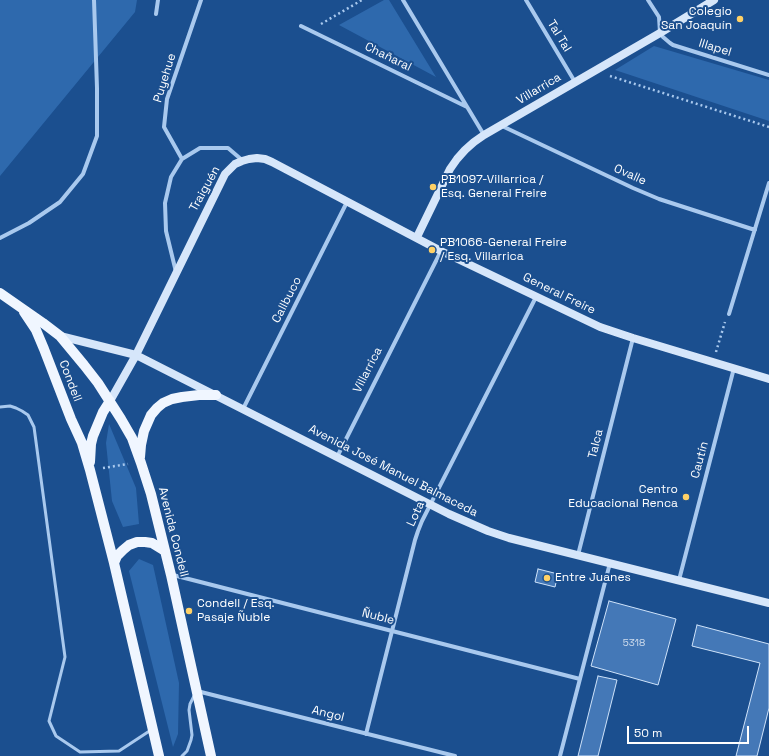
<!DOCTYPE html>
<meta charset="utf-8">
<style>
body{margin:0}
#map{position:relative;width:769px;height:756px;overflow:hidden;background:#1b4f8f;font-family:"Space Grotesk",sans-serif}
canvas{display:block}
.scale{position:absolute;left:627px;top:726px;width:122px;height:18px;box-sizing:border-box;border:2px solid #fff;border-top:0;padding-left:5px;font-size:12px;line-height:14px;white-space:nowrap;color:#fff;-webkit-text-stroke:3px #1b4f8f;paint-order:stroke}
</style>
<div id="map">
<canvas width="769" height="756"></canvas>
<div class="scale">50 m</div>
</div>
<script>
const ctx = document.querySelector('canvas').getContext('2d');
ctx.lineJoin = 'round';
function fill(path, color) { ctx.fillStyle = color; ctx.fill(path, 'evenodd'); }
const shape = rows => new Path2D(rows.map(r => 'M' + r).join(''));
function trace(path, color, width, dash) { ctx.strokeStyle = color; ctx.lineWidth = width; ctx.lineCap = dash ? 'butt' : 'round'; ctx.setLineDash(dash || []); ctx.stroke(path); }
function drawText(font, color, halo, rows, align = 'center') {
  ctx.font = font + ' "Space Grotesk",sans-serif'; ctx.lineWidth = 4; ctx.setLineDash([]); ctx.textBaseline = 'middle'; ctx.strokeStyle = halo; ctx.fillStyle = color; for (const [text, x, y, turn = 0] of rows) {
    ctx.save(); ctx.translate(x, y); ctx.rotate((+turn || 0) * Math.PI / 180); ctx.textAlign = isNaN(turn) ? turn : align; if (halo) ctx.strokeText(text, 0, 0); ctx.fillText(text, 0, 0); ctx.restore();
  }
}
const green = shape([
 [0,0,137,0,135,12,0,176],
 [384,0,389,0,436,77,339,25],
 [654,46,769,80,769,121,615,70],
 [109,424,136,488,139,524,123,527,112,501,106,443],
 [139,559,153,565,179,683,178,734,173,747,129,571]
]);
const building = shape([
 [538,569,558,574,555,587,535,582,538,569],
 [609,601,676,619,658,685,591,666,609,601],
 [697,625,769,644,769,708,757,756,736,756,760,663,692,646,697,625],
 [598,676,617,680,598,756,578,756,598,676]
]);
const path = shape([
 [321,24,362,0],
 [610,76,769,127],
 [716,352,725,322],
 [103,468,128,464]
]);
const lane = shape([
 [0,407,10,406,16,408,22,411,28,415,34,427,65,657,49,721,56,736,80,752,119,751,151,730],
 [182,756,187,751,191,740,192,735,189,710,190,704,195,694]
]);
const street = shape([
 [403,0,484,135],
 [526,0,575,82],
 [648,0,659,17,660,33,663,37,670,43,673,45,769,75],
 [156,14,158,0],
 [301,26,467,107],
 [502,126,633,188,659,199,693,210,755,230],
 [182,159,164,127,167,99,201,0],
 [0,238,29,223,60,202,83,174,97,136,97,88,94,0],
 [176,272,166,231,165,203,171,177,182,159,200,148,228,148,242,160],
 [729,314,769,183],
 [243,409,347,202],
 [337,457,441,251],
 [578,555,633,338],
 [173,575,580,679],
 [679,580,734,368],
 [197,691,455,756],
 [366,734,415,540,418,531,422,521,536,297],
 [560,756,610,563]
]);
const secondary = shape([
 [417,237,450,169,457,159,465,150,474,142,484,135,660,33,714,0],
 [60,336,136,355,449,514,488,531,509,538,769,603],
 [110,401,136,355,225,174,235,164,242,161,249,159,257,158,265,159,272,162,441,251,600,327,633,338,769,379]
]);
const primary = shape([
 [0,293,43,323,60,336,84,365,98,383,121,419,132,438,141,463,151,494,171,575,211,756],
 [24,312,36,330,44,349,71,419,82,443,90,470,114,563,159,756],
 [140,457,141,445,144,431,151,415,157,408,163,403,172,399,182,397,199,395,216,395],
 [90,462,91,444,93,436,103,412,110,401],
 [114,563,117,556,123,550,129,545,137,542,145,542,152,543,165,551]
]);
const markers = [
 [740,19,4,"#ffd166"],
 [433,187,4,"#ffd166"],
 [432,250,4,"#ffd166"],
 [686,497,4,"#ffd166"],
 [547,578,4,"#ffd166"],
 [189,611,4,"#ffd166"]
];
const numberNames = [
 ["5318",634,643]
];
const poiNames = [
 ["Colegio",732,12,"right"],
 ["San Joaquín",732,26,"right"],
 ["PB1097-Villarrica /",441,180],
 ["Esq. General Freire",441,194],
 ["PB1066-General Freire",440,243],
 ["/ Esq. Villarrica",440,257],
 ["Centro",678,490,"right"],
 ["Educacional Renca",678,504,"right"],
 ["Entre Juanes",555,578],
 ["Condell / Esq.",197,604],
 ["Pasaje Ñuble",197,618]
];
const streetNames = [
 ["Tal Tal",559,36,59],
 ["Illapel",715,48,17],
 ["Chañaral",388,57,26],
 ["Puyehue",165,78,-73],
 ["Villarrica",539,89,-31],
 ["Ovalle",630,175,24],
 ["Traiguén",205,189,-61],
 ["General Freire",559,294,26],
 ["Callbuco",287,300,-63],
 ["Villarrica",368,370,-63],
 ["Condell",70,381,69],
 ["Talca",596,444,-76],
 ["Cautín",700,460,-75],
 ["Avenida José Manuel Balmaceda",393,471,27],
 ["Lota",416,514,-65],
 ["Avenida Condell",173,532,76],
 ["Ñuble",378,617,14],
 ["Angol",328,714,14]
];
fill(green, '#2e69ad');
fill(building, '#4478b7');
trace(building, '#cfe3fa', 1);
trace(path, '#a9c9ee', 2.5, [2, 3]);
trace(lane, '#a9c9ee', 3);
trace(street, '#a9c9ee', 4);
trace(secondary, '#d6e6fa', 8);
trace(primary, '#f0f6ff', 10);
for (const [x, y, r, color] of markers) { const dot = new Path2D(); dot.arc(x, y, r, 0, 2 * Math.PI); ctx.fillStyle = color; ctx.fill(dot); trace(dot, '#1b4f8f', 1.5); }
drawText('10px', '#d0dded', null, numberNames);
drawText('12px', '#fff', '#1b4f8f', poiNames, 'left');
drawText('12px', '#fff', '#1b4f8f', streetNames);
</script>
